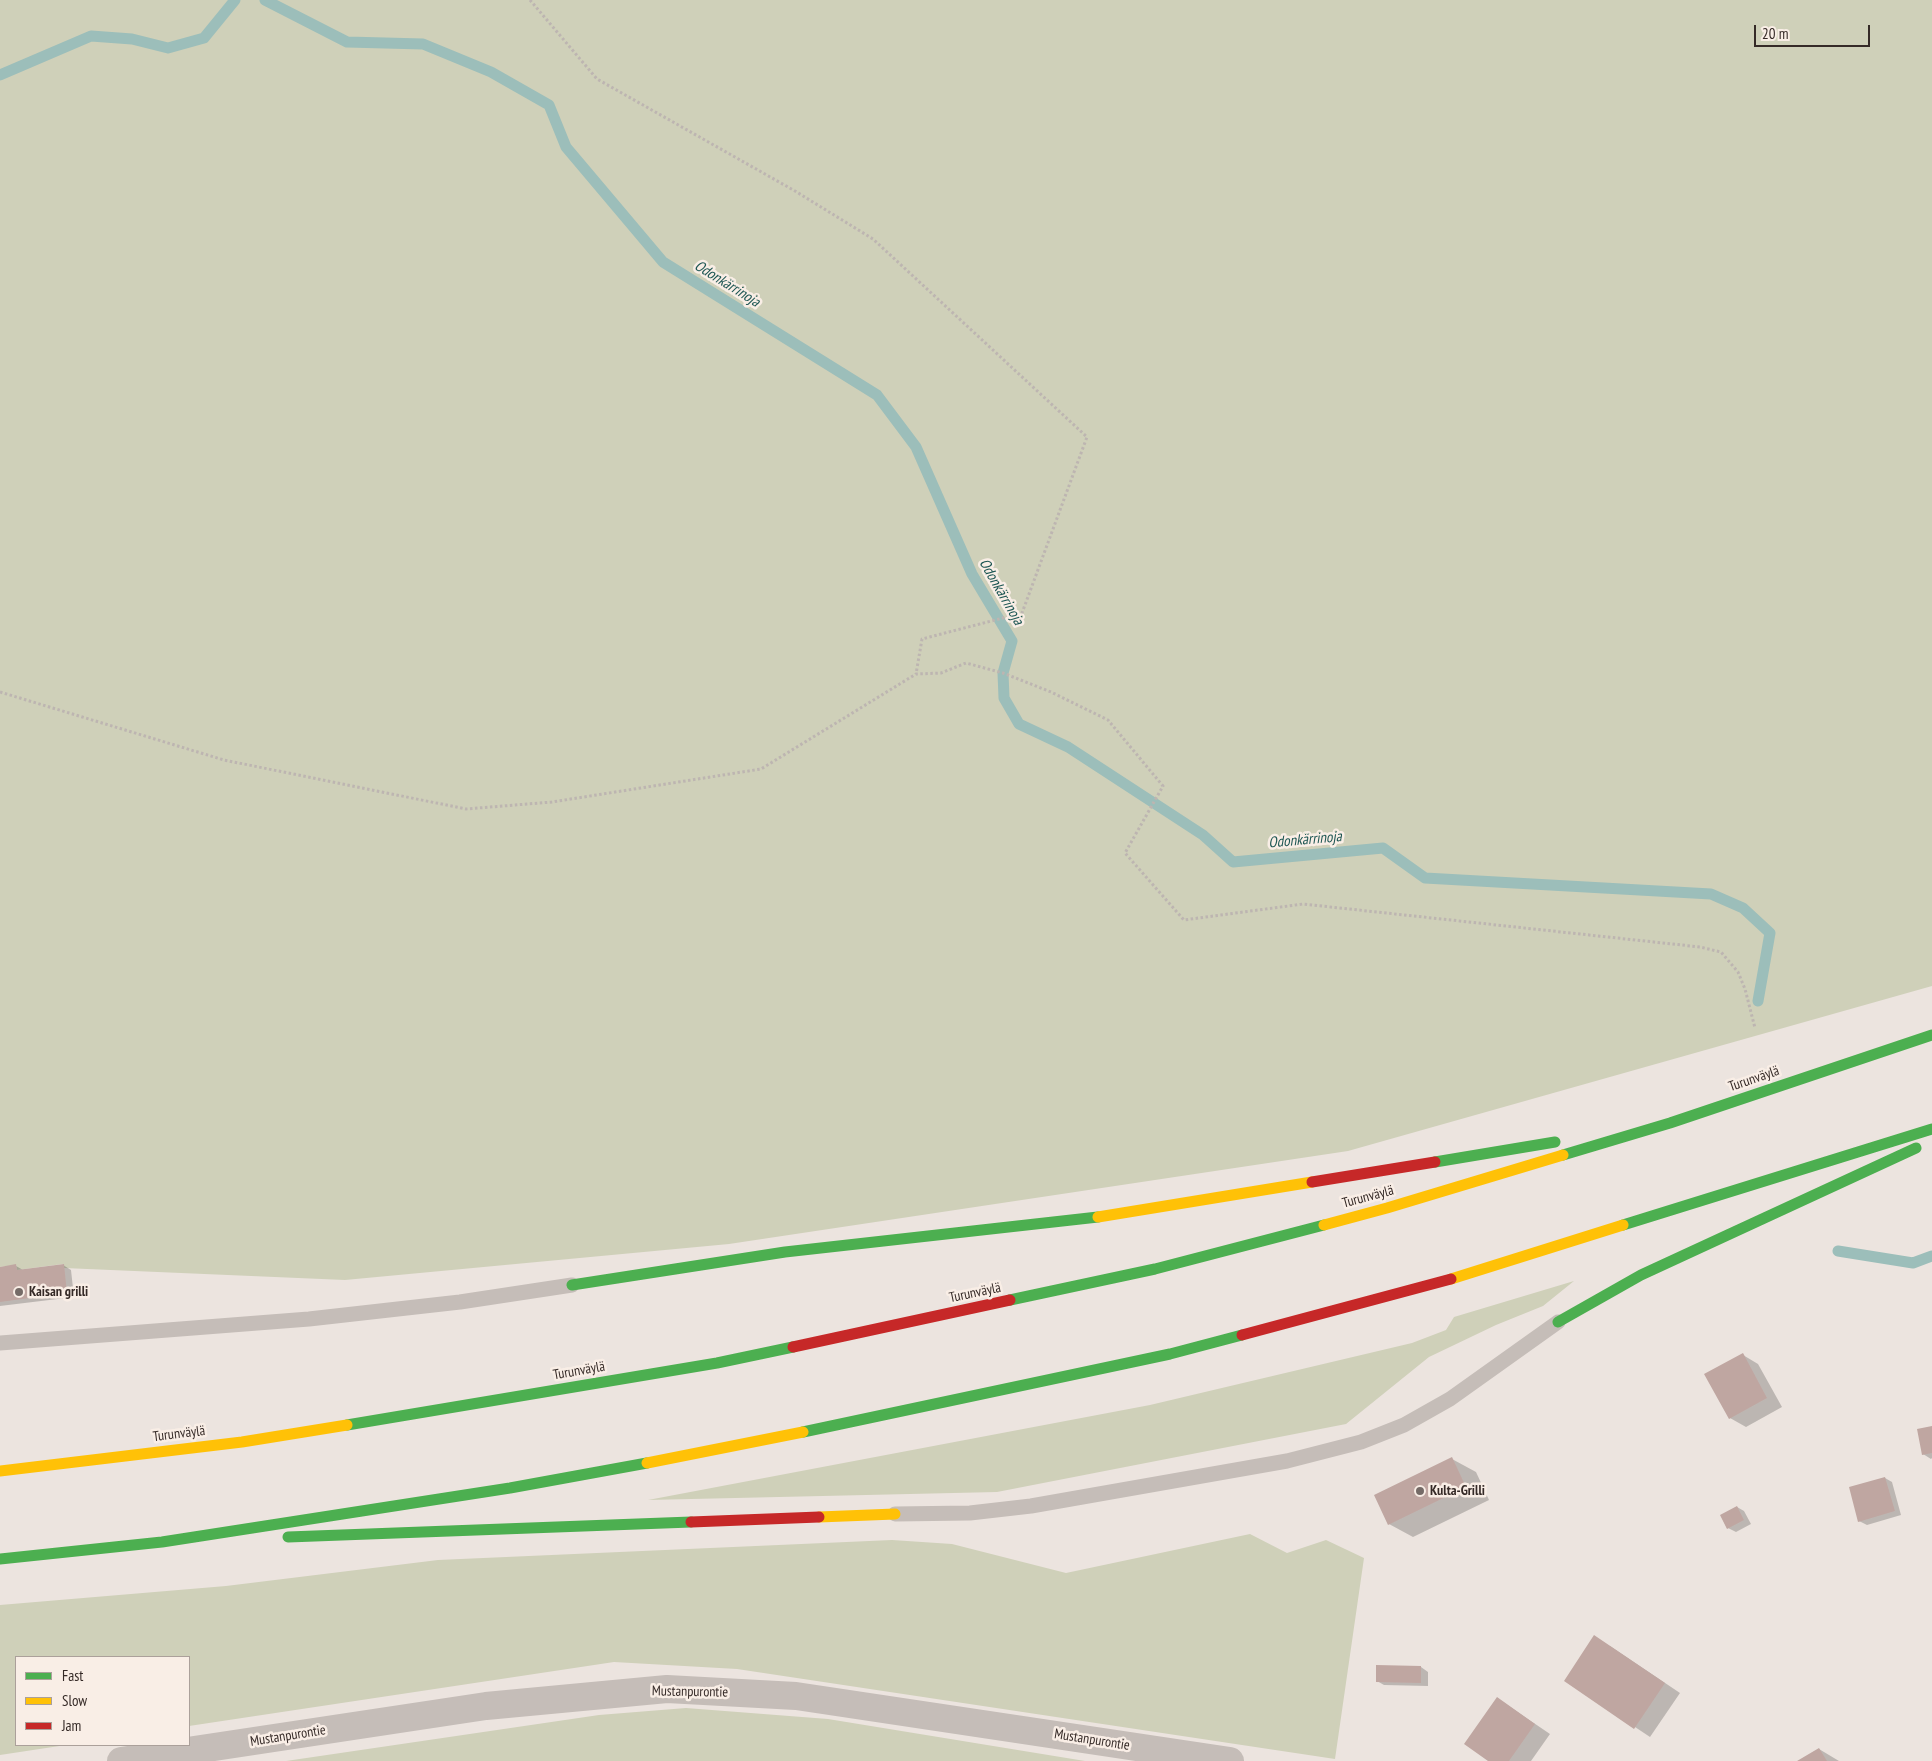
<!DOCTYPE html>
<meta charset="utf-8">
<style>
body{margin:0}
#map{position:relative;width:1932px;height:1761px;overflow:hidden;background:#ece4df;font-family:"PT Sans Narrow",sans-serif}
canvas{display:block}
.legend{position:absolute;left:15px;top:1656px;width:175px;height:90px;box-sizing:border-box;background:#f9eee6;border:1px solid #aba09a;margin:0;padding:6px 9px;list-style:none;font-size:15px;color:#352a27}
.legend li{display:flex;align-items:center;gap:10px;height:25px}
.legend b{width:25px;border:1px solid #aba09a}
.scale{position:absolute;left:1754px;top:25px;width:116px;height:22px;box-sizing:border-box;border:2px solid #352a27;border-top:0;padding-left:6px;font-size:15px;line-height:18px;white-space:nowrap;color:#352a27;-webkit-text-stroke:4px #f9eee6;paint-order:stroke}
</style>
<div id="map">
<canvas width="1932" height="1761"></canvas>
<ul class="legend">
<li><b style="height:6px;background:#4caf50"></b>Fast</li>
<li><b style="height:6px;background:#ffc107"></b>Slow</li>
<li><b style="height:6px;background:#c62828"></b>Jam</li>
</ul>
<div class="scale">20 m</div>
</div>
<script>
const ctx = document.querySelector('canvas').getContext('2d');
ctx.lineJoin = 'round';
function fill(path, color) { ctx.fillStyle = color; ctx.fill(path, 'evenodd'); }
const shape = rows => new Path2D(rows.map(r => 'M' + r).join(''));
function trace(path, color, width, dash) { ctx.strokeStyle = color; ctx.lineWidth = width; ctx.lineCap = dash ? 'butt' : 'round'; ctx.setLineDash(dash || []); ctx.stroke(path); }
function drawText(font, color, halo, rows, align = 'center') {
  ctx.font = font + ' "PT Sans Narrow",sans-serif'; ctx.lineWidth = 5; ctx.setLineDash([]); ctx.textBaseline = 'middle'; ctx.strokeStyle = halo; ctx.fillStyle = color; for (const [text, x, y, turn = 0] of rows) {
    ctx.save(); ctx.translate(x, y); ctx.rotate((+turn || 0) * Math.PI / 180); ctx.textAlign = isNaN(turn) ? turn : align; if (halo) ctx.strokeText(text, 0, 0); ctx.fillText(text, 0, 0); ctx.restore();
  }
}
const green = shape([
 [0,0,1932,0,1932,986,1348,1151,729,1244,345,1280,64,1268,63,1264,17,1270,16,1265,0,1267],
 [1574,1281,1543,1306,1496,1325,1429,1357,1346,1424,997,1492,648,1500,1150,1405,1412,1343,1446,1330,1454,1317],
 [1250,1534,1287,1553,1326,1540,1364,1558,1335,1759,737,1669,614,1662,189,1726,189,1657,16,1657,16,1745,66,1745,0,1755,0,1605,226,1586,438,1560,892,1540,952,1544,1066,1573],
 [686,1708,828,1719,1085,1761,286,1761,599,1715]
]);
const shadow = shape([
 [63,1265,71,1270,74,1297,0,1306,0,1268,16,1266,23,1270],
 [1743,1355,1758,1364,1782,1407,1746,1427,1730,1418,1706,1375],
 [1932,1427,1932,1458,1931,1459,1923,1454],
 [1452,1459,1476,1472,1489,1500,1413,1537,1389,1524],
 [1885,1478,1892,1482,1901,1515,1867,1525,1859,1521],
 [1737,1507,1744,1511,1751,1524,1736,1532,1728,1528],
 [1610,1646,1680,1693,1650,1737,1566,1681],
 [1421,1667,1428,1672,1428,1686,1384,1685,1377,1681],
 [1497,1698,1550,1734,1531,1761,1491,1761],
 [1819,1749,1839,1761,1799,1761]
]);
const stream = shape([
 [265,0,347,42,423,44,491,72,549,105,566,147,663,262,877,395,916,447,972,574,1012,641,1003,673,1004,698,1019,724,1068,747,1203,835,1233,862,1383,848,1425,878,1711,894,1743,908,1770,933,1758,1001],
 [0,75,91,36,132,39,168,48,204,38,235,0],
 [1838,1251,1913,1263,1932,1256]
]);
const building = shape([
 [16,1264,17,1270,64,1264,67,1293,0,1302,0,1267],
 [1743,1353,1767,1398,1729,1419,1704,1374],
 [1932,1426,1932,1453,1922,1455,1917,1429],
 [1452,1457,1466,1487,1388,1525,1374,1495],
 [1885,1477,1895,1511,1858,1522,1849,1487],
 [1737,1506,1744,1520,1727,1529,1720,1515],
 [1594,1635,1665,1683,1634,1729,1564,1681],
 [1376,1665,1421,1666,1421,1683,1376,1682],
 [1497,1697,1535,1724,1509,1761,1488,1761,1464,1744],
 [1819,1748,1827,1761,1797,1761]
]);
const path = shape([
 [530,0,597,79,795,191,873,239,1087,437,1022,613,922,639,916,674],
 [0,692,224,760,466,809,552,802,761,769,916,674,941,673,966,663,1003,673,1051,692,1108,720,1163,786,1125,853,1184,920,1303,904,1700,947,1721,952,1738,972,1745,989,1755,1028]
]);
const lane = shape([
 [0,1343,309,1319,460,1302,572,1285],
 [895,1514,970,1513,1031,1506,1287,1461,1361,1442,1404,1425,1450,1399,1558,1322]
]);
const street = shape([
 [121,1761,486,1706,667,1689,796,1696,1230,1761]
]);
const fast = shape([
 [1563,1155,1670,1123,1932,1035],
 [1435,1162,1555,1142],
 [1623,1225,1932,1129],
 [572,1285,785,1252,1098,1217],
 [1010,1300,1155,1269,1324,1225],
 [1558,1322,1641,1275,1916,1148],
 [347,1425,717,1363,793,1347],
 [803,1432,1170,1354,1242,1335],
 [288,1537,691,1522],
 [0,1559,162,1542,510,1488,647,1463]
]);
const slow = shape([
 [1098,1217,1312,1182],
 [1324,1225,1387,1208,1563,1155],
 [1451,1279,1623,1225],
 [647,1463,803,1432],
 [0,1471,242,1442,347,1425],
 [819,1517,895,1514]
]);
const jam = shape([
 [1312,1182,1435,1162],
 [1242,1335,1451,1279],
 [793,1347,1010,1300],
 [691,1522,819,1517]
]);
const markers = [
 [19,1292,5,"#756b67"],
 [1420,1491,5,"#756b67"]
];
const streetNames = [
 ["Turunväylä",1754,1079,-19],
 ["Turunväylä",1368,1197,-15],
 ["Turunväylä",975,1293,-12],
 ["Turunväylä",579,1371,-10],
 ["Turunväylä",179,1434,-7],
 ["Mustanpurontie",690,1692,1],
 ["Mustanpurontie",288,1736,-9],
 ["Mustanpurontie",1092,1740,9]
];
const poiNames = [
 ["Kaisan grilli",29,1292],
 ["Kulta-Grilli",1430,1491]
];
const waterNames = [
 ["Odonkärrinoja",727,284,32],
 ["Odonkärrinoja",1001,592,60],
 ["Odonkärrinoja",1305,840,-5]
];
fill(green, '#cfd0b9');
fill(shadow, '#0003');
trace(stream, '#9cbeba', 11);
fill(building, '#bfa6a1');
trace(path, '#bdb5b1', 3, [2.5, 2.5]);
trace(lane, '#c5bdb8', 15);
trace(street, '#c5bdb8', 28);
trace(fast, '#4caf50', 11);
trace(slow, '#ffc107', 11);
trace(jam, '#c62828', 11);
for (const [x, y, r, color] of markers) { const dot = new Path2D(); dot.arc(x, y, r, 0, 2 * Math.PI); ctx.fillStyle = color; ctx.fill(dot); trace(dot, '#f9eee6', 2); }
drawText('14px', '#352a27', '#f9eee6', streetNames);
drawText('bold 14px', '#352a27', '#f9eee6', poiNames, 'left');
drawText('italic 15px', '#1d5653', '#f9eee6', waterNames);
</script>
